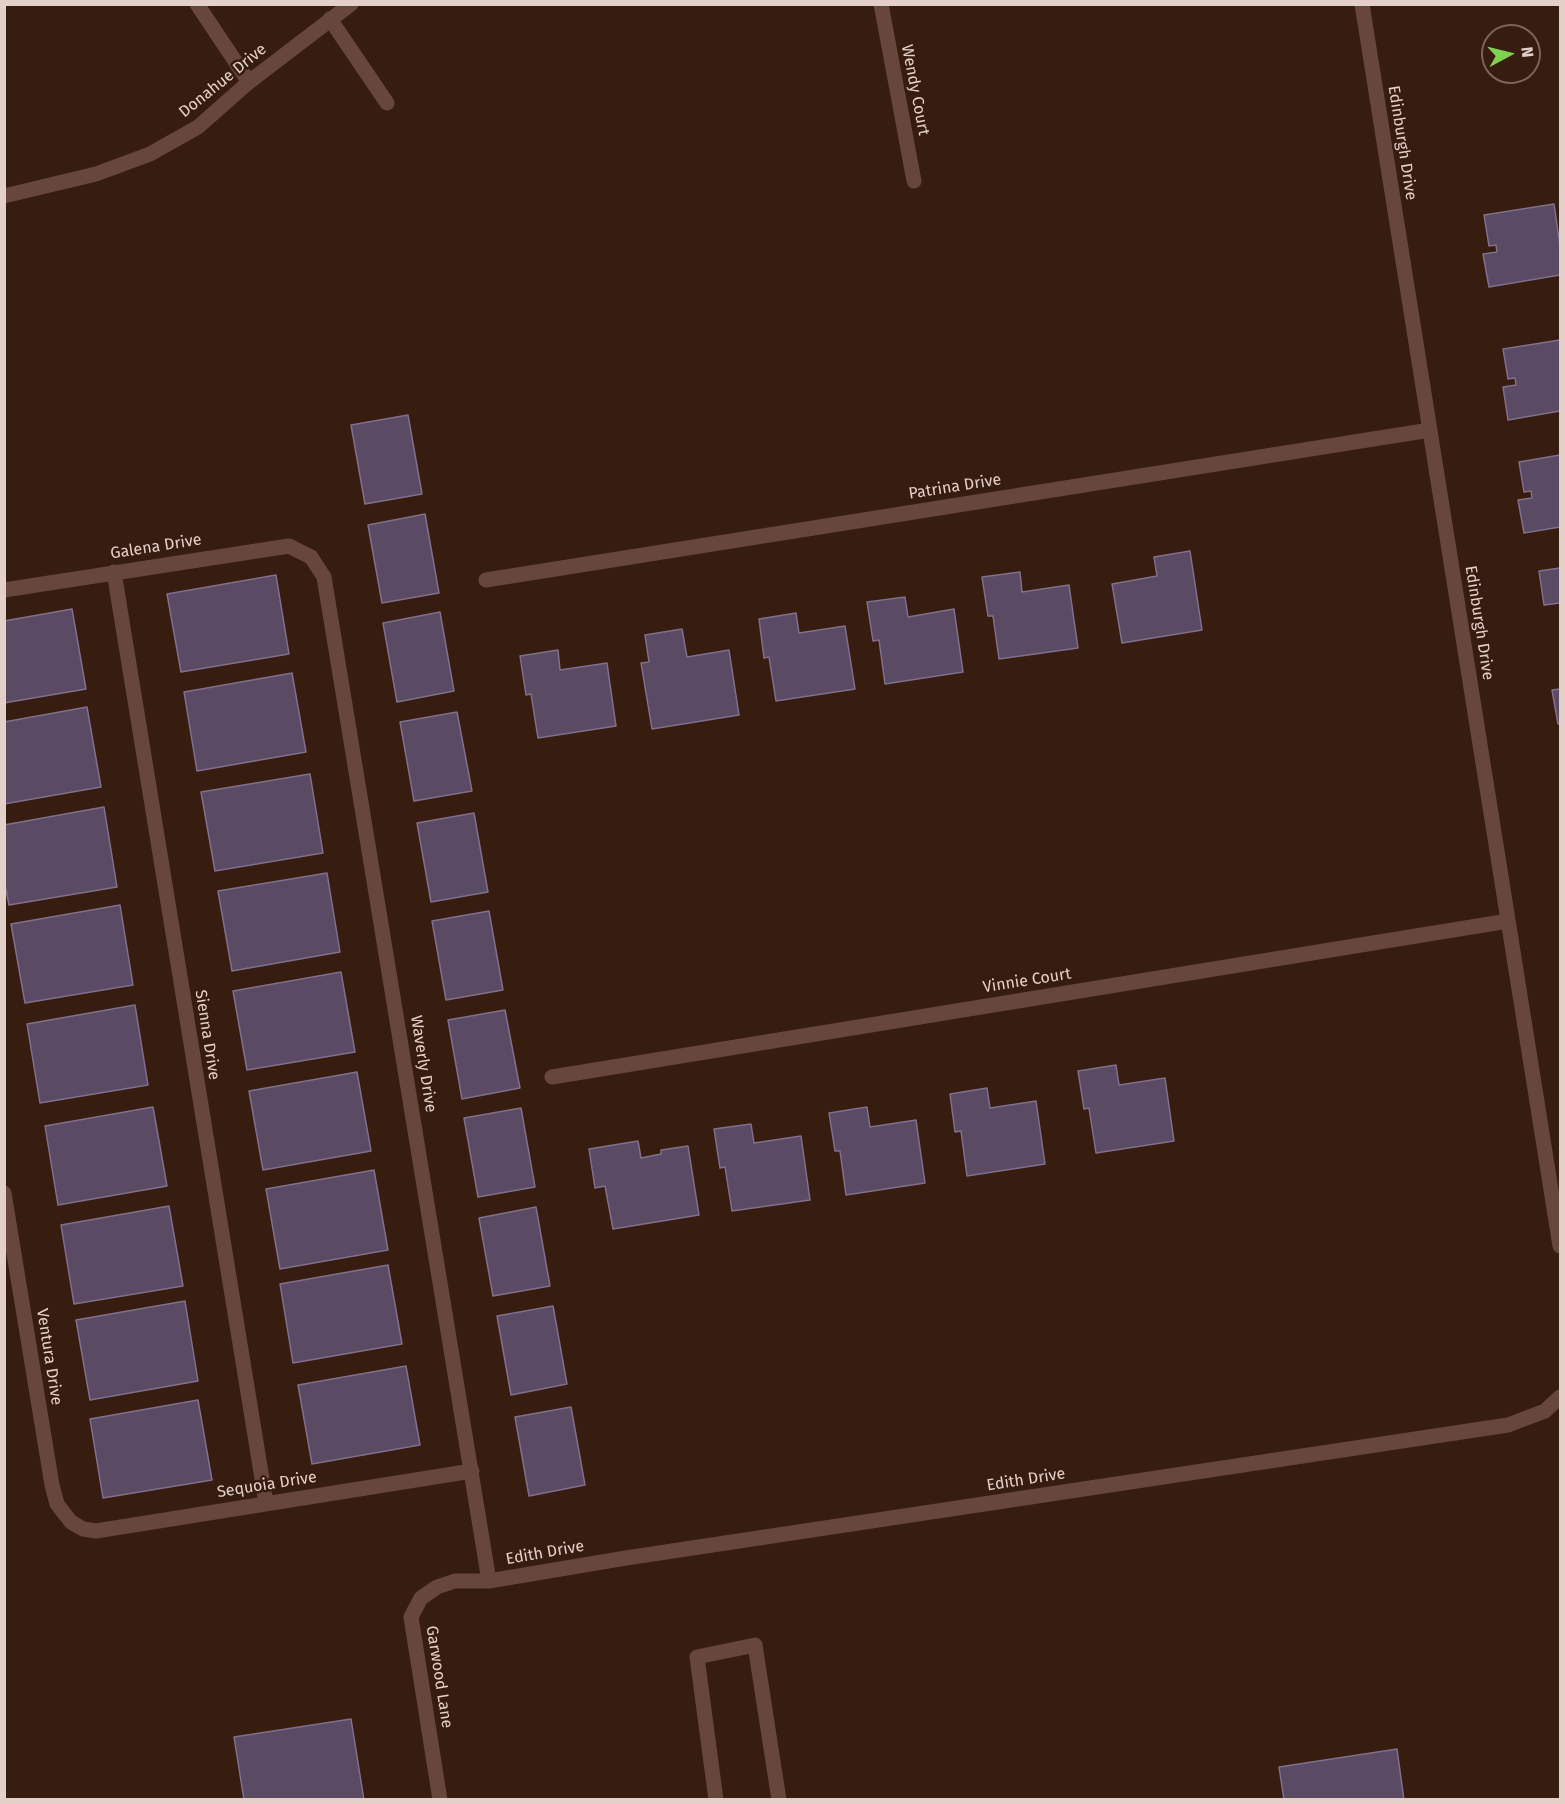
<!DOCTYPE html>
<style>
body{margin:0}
#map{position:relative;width:1565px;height:1804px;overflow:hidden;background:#371c10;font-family:"Fira Sans",sans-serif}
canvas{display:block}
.frame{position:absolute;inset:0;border:6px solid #e3d0c8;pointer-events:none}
.north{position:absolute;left:1481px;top:24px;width:60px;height:60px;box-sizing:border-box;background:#371c10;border:2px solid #7c645a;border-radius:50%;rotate:83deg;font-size:16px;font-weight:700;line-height:24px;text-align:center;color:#e3d0c8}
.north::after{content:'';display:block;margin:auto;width:21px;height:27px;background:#80d051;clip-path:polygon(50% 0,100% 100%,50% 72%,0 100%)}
</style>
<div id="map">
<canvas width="1565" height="1804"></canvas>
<div class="frame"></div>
<div class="north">N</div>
</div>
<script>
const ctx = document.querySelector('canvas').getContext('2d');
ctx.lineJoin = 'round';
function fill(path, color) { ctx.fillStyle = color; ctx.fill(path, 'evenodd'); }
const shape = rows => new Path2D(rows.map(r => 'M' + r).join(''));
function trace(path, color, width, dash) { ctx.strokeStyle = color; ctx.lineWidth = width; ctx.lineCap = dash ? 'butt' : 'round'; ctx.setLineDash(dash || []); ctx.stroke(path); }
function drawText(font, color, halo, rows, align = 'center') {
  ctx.font = font + ' "Fira Sans",sans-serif'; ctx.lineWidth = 5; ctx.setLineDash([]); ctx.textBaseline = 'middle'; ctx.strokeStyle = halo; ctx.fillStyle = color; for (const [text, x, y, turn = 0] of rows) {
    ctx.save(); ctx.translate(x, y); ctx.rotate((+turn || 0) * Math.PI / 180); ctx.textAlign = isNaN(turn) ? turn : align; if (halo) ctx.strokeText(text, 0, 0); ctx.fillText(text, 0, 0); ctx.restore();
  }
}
const building = shape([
 [1554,204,1560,246,1560,275,1489,287,1483,254,1497,252,1496,245,1489,246,1484,215,1554,204],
 [1560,340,1560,411,1508,420,1503,387,1516,385,1515,378,1508,379,1503,349,1560,340],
 [408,415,422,494,365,504,351,425,408,415],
 [1560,455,1560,527,1524,533,1518,500,1532,498,1531,491,1524,492,1519,462,1560,455],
 [425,514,439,593,382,603,368,525,425,514],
 [1190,551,1202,630,1122,643,1112,584,1157,576,1154,557,1190,551],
 [1560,568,1560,603,1544,605,1539,571,1560,568],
 [1020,572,1022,592,1069,585,1078,648,999,659,993,616,988,616,982,577,1020,572],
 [276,575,289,654,181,672,167,594,276,575],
 [905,597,908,617,954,609,963,672,885,684,879,640,873,641,867,602,905,597],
 [72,609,86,689,4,703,4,621,72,609],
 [440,612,454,691,397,702,383,623,440,612],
 [796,613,799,633,845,626,855,689,776,701,769,657,764,658,759,619,796,613],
 [682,629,687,657,729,650,739,715,652,729,641,663,649,662,645,635,682,629],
 [558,650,560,670,607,663,616,726,538,738,531,694,526,695,520,656,558,650],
 [292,673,306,752,197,771,184,692,292,673],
 [1560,689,1560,723,1558,724,1552,690,1560,689],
 [87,707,101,787,4,804,4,722,87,707],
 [457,712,472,791,414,801,400,722,457,712],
 [310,774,323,853,215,871,201,792,310,774],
 [104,807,117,887,9,905,4,880,4,825,104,807],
 [474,813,488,892,431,902,417,823,474,813],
 [327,873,340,952,232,971,218,891,327,873],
 [120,905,133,985,25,1003,11,924,120,905],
 [489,911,503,990,446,1000,432,921,489,911],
 [341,972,355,1052,247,1070,233,991,341,972],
 [135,1005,148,1085,40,1103,27,1024,135,1005],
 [505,1010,520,1088,462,1099,448,1020,505,1010],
 [1116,1065,1119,1085,1165,1078,1174,1141,1096,1153,1089,1108,1084,1109,1078,1071,1116,1065],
 [357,1072,371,1151,263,1170,249,1091,357,1072],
 [987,1088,990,1108,1036,1101,1045,1164,967,1176,961,1131,955,1132,950,1094,987,1088],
 [153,1107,167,1186,58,1205,45,1126,153,1107],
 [867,1107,870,1127,916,1120,925,1183,846,1195,840,1151,835,1151,829,1113,867,1107],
 [521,1108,535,1187,478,1197,464,1118,521,1108],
 [751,1124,754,1143,801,1136,810,1200,732,1211,725,1167,720,1168,714,1129,751,1124],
 [638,1141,641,1158,661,1154,661,1150,688,1146,699,1215,613,1229,605,1186,595,1188,589,1149,638,1141],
 [374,1170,388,1250,280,1269,266,1189,374,1170],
 [169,1206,183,1286,74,1304,61,1225,169,1206],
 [536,1207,550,1286,493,1296,479,1218,536,1207],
 [388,1265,402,1344,293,1363,280,1284,388,1265],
 [185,1301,198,1381,90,1400,76,1320,185,1301],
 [553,1306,567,1384,511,1395,497,1316,553,1306],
 [406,1366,420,1445,312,1464,298,1385,406,1366],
 [198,1400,212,1480,103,1498,90,1419,198,1400],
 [571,1407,585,1485,529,1496,515,1417,571,1407],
 [351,1719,364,1800,244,1800,234,1737,351,1719],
 [1397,1749,1404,1800,1284,1800,1279,1767,1397,1749]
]);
const service = shape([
 [330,19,387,103],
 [716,1800,697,1657,755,1645,779,1800]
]);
const minor = shape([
 [197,4,249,82],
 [881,4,914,181],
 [1362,4,1560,1246],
 [4,196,96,174,150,154,198,127,249,82,351,4],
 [114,572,266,1503],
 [486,580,1430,430],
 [4,590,289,546,311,557,324,577,489,1581],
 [552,1077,1508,921],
 [4,1193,52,1485,57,1504,71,1522,83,1529,96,1531,472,1471],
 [440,1800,411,1617,421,1598,437,1587,455,1581,489,1581,626,1558,1508,1425,1545,1411,1560,1397]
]);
const streetNames = [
 ["Donahue Drive",223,81,-39],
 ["Wendy Court",915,90,79],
 ["Edinburgh Drive",1402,143,81],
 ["Patrina Drive",955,487,-9],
 ["Galena Drive",156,547,-9],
 ["Edinburgh Drive",1479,623,81],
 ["Vinnie Court",1027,981,-9],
 ["Sienna Drive",207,1035,81],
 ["Waverly Drive",423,1064,81],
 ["Ventura Drive",49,1357,81],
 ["Edith Drive",1026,1480,-9],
 ["Sequoia Drive",267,1485,-9],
 ["Edith Drive",545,1553,-10],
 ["Garwood Lane",439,1677,81]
];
fill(building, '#5b4a64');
trace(building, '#816f8c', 1.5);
trace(service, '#67473b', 15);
trace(minor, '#67473b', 15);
drawText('16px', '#e3d0c8', '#371c10', streetNames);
</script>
